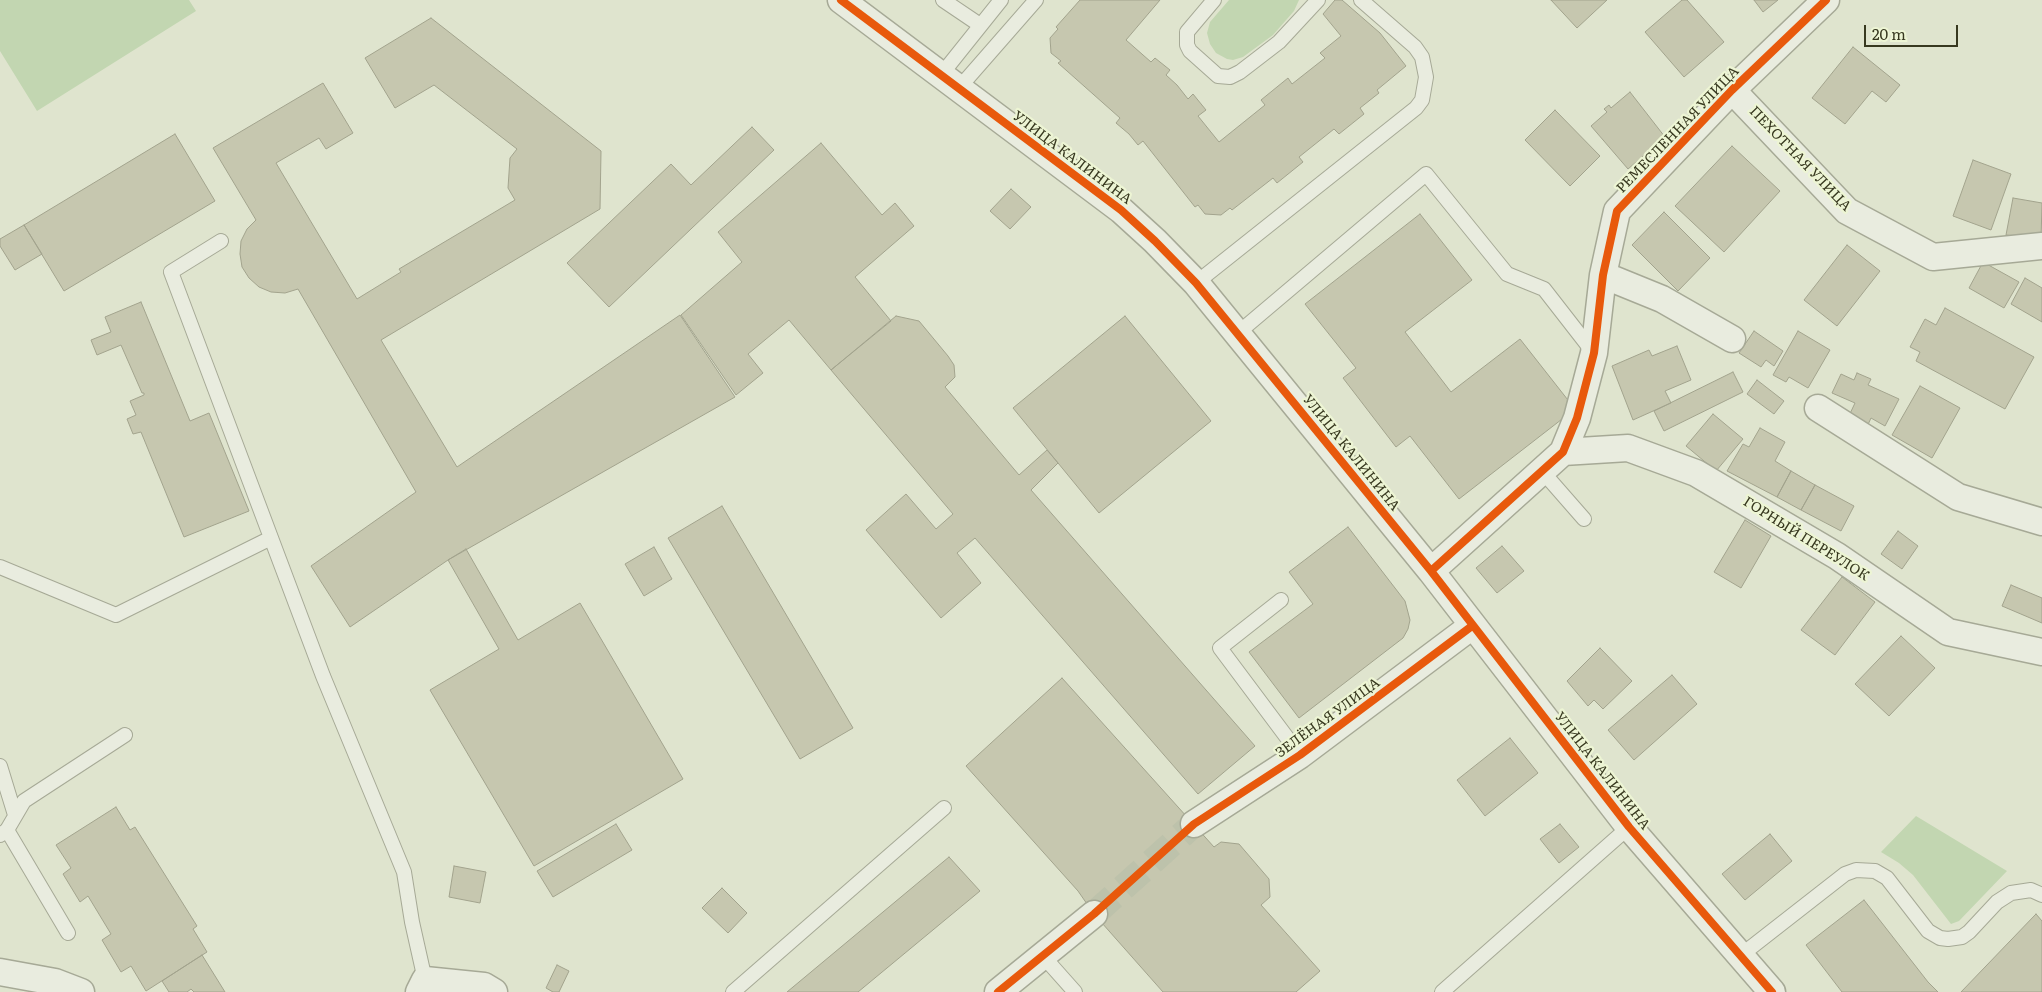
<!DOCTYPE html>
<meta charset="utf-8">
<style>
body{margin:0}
#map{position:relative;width:2042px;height:992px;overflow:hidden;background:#dfe4ce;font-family:Literata,serif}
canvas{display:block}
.scale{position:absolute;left:1864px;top:25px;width:94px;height:22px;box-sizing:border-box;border:2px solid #37381f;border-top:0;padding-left:6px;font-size:15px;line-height:18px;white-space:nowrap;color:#37381f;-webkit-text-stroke:4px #edf5d4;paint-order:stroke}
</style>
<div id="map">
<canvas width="2042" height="992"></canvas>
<div class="scale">20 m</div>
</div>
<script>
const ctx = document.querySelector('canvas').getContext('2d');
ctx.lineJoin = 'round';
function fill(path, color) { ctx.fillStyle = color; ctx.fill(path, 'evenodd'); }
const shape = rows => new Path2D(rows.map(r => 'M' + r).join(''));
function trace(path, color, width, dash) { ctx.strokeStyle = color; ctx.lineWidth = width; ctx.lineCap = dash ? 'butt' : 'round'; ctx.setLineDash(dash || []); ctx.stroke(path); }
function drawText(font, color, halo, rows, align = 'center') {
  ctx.font = font + ' Literata,serif'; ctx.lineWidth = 4.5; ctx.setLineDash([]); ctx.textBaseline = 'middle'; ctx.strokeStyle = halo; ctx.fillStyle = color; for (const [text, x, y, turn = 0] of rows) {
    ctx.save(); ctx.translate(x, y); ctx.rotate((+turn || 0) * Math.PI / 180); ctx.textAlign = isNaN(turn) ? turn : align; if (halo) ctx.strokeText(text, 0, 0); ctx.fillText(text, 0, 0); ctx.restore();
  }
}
const green = shape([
 [0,0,189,0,196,11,37,111,0,51],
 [1229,0,1299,0,1294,11,1273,35,1243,57,1233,60,1227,59,1216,53,1210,44,1207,33,1210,22],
 [1916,816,2007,871,1959,921,1951,924,1913,875,1899,863,1881,852]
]);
const building = shape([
 [1080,0,1160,0,1126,40,1151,62,1155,58,1170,70,1166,75,1177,85,1188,99,1193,94,1206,110,1198,116,1219,142,1265,105,1261,100,1288,78,1292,84,1325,58,1320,53,1341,36,1323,14,1335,0,1342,0,1380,33,1406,66,1377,90,1379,93,1360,108,1364,114,1339,134,1334,129,1299,157,1303,162,1277,183,1273,178,1232,210,1230,208,1221,215,1205,214,1198,205,1195,207,1143,141,1138,145,1129,134,1116,123,1120,118,1058,63,1061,61,1051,53,1050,38,1058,29,1056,27,1080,0],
 [1551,0,1607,0,1577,28,1551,0],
 [1682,0,1687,0,1724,42,1684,77,1645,32,1682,0],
 [1754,0,1778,0,1763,12,1754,0],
 [431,18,601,151,600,209,381,340,457,467,680,315,735,397,448,560,350,627,311,566,416,492,298,289,285,293,271,292,259,287,249,278,242,267,240,254,241,241,247,229,256,220,213,148,323,83,353,133,326,149,319,138,276,163,357,299,401,272,399,269,515,200,508,188,510,158,517,149,434,85,395,108,365,58,431,18],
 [1853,47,1900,85,1886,102,1872,91,1845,124,1812,98,1853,47],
 [1630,92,1665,137,1628,169,1591,126,1607,112,1604,109,1609,105,1611,108,1630,92],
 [1555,110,1600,156,1570,186,1525,140,1555,110],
 [752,127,774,150,609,307,567,263,671,164,691,185,752,127],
 [175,134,215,201,64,291,24,225,175,134],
 [821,143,882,215,895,203,914,226,855,277,891,321,831,370,789,320,748,354,763,373,736,395,681,315,742,262,718,232,821,143],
 [1732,146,1780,191,1724,252,1675,206,1732,146],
 [1973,160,2011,174,1991,230,1953,216,1973,160],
 [1011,189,1031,207,1010,229,990,211,1011,189],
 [2013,198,2042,203,2041,240,2006,235,2013,198],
 [1664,212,1710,258,1678,291,1632,245,1664,212],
 [1420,214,1472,280,1405,332,1451,392,1520,339,1575,409,1459,499,1410,436,1396,447,1343,378,1356,368,1305,304,1420,214],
 [24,225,42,254,15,270,0,246,0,239,24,225],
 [1847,245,1880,271,1837,326,1804,300,1847,245],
 [1983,262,2019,282,2004,308,1969,288,1983,262],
 [2025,278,2042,288,2042,322,2011,304,2025,278],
 [141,302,190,421,209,413,249,511,184,537,141,432,133,434,127,419,136,415,130,401,144,395,144,393,142,393,121,345,97,355,91,340,111,332,105,317,141,302],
 [1945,308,2034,357,2005,409,1916,361,1920,352,1910,347,1925,319,1936,325,1945,308],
 [896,316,919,321,948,356,954,365,955,377,945,387,1019,475,1047,450,1058,463,1031,490,1255,746,1198,794,975,538,957,553,981,583,941,618,866,530,906,494,936,529,953,514,831,370,896,316],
 [1125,316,1211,421,1099,513,1013,408,1125,316],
 [1754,331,1783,351,1774,366,1766,360,1761,367,1739,353,1754,331],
 [1798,331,1830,350,1808,388,1789,377,1786,382,1773,375,1798,331],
 [1677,346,1691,380,1665,391,1671,403,1633,420,1612,366,1649,350,1652,356,1677,346],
 [1733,372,1743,392,1664,431,1654,411,1733,372],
 [1857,373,1871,379,1868,385,1899,399,1885,426,1871,418,1866,429,1847,420,1855,403,1832,393,1841,374,1854,380,1857,373],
 [1757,380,1784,401,1774,414,1747,394,1757,380],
 [1920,386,1960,408,1932,458,1892,435,1920,386],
 [1713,414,1743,439,1716,471,1686,446,1713,414],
 [1760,428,1785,442,1775,461,1791,471,1777,497,1727,471,1743,444,1749,447,1760,428],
 [1791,471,1815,485,1801,510,1777,497,1791,471],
 [1815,485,1854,506,1841,531,1801,510,1815,485],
 [722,506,853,728,800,759,668,538,722,506],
 [1745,520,1771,536,1741,588,1714,572,1745,520],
 [1348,527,1405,601,1410,620,1408,629,1403,638,1299,718,1249,652,1313,604,1289,572,1348,527],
 [1898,531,1918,546,1902,569,1881,554,1898,531],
 [1502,546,1524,571,1497,593,1476,568,1502,546],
 [654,547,672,579,644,596,625,564,654,547],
 [466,549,518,640,580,603,683,779,534,866,430,690,499,649,448,560,466,549],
 [1842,577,1875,602,1835,655,1801,630,1842,577],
 [2011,585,2042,598,2042,623,2002,606,2011,585],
 [1901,636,1935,668,1889,716,1855,684,1901,636],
 [1600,648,1632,681,1603,709,1594,700,1588,706,1567,681,1600,648],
 [1672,675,1697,704,1634,760,1608,730,1672,675],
 [1062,678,1214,847,1221,842,1239,844,1269,879,1270,897,1261,905,1320,971,1296,992,1163,992,1094,914,1078,891,966,766,1062,678],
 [1510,738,1538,773,1485,816,1457,780,1510,738],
 [116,807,130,830,135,827,197,926,193,929,207,952,146,991,131,966,121,972,102,940,111,934,88,896,80,902,63,874,71,868,56,845,116,807],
 [616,824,632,850,553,897,537,871,616,824],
 [1560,824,1579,847,1559,863,1540,839,1560,824],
 [1770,834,1792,861,1745,900,1722,874,1770,834],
 [949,857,980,891,858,992,787,992,949,857],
 [454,866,486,872,480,903,449,897,454,866],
 [722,888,747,913,728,933,702,908,722,888],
 [1864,900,1928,982,1938,992,1842,992,1806,945,1864,900],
 [2036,914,2042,921,2042,992,1961,992,2036,914],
 [202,955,225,992,194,992,191,989,187,992,169,992,162,981,202,955],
 [557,965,569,971,559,992,553,992,546,988,557,965]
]);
const minorTunnel = shape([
 [1094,914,1194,824]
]);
const service = shape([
 [943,0,980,25],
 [1214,0,1187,32,1187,45,1190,51,1218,76,1230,77,1240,72,1279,42,1318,0],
 [941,75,1001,0],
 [959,88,1036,0],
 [221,241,171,272,323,676,404,872,412,922,425,980],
 [1196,283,1416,108,1422,100,1426,77,1422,57,1415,47,1361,0],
 [1238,333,1426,174,1507,274,1544,289,1593,352],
 [1542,471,1584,519],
 [0,567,116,615,271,538],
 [1281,600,1220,648,1300,755],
 [0,766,15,815],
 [7,830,68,933],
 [0,835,7,830,24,801,125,735],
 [1043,956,1075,992],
 [1740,956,1845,874,1856,870,1875,871,1887,878,1928,931,1940,938,1948,939,1962,937,1969,932,1997,902,2011,893,2031,890,2042,895],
 [733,992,944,808],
 [1442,992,1629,827]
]);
const minor = shape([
 [841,0,1121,210,1155,241,1196,283,1431,571,1629,827,1772,992],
 [1732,90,1847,211,1933,257,2042,246],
 [1603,275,1662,299,1732,339],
 [1818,408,1958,497,2042,522],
 [1563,452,1628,448,1696,473,1837,556,1948,632,2042,652],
 [1431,571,1563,452,1577,418,1594,353,1603,275,1617,211,1732,90,1826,0],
 [1194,824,1300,755,1472,626],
 [0,972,55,982,81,992],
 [419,992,425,980,484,986,494,992],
 [998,992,1094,914]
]);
const cycleway = shape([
 [841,0,1121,210,1155,241,1196,283,1431,571,1629,827,1772,992],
 [1431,571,1563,452,1577,418,1594,353,1603,275,1617,211,1732,90,1826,0],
 [998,992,1094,914,1194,824,1300,755,1472,626]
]);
const streetNames = [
 ["РЕМЕСЛЕННАЯ УЛИЦА",1678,130,-46],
 ["УЛИЦА КАЛИНИНА",1072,158,37],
 ["ПЕХОТНАЯ УЛИЦА",1800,159,46],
 ["УЛИЦА КАЛИНИНА",1351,453,51],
 ["ГОРНЫЙ ПЕРЕУЛОК",1806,539,32],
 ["ЗЕЛЁНАЯ УЛИЦА",1328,718,-36],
 ["УЛИЦА КАЛИНИНА",1602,771,52]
];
fill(green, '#c2d6b1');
fill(building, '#c6c7af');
trace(building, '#a2a38d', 1);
trace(minorTunnel, '#bdc2ab', 26, [26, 13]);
trace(service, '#a6a996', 16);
trace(minor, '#a6a996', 29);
trace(service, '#e9ecdf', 14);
trace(minor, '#e9ecdf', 26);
trace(cycleway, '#e8590c', 8);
drawText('14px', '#37381f', '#edf5d4', streetNames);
</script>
